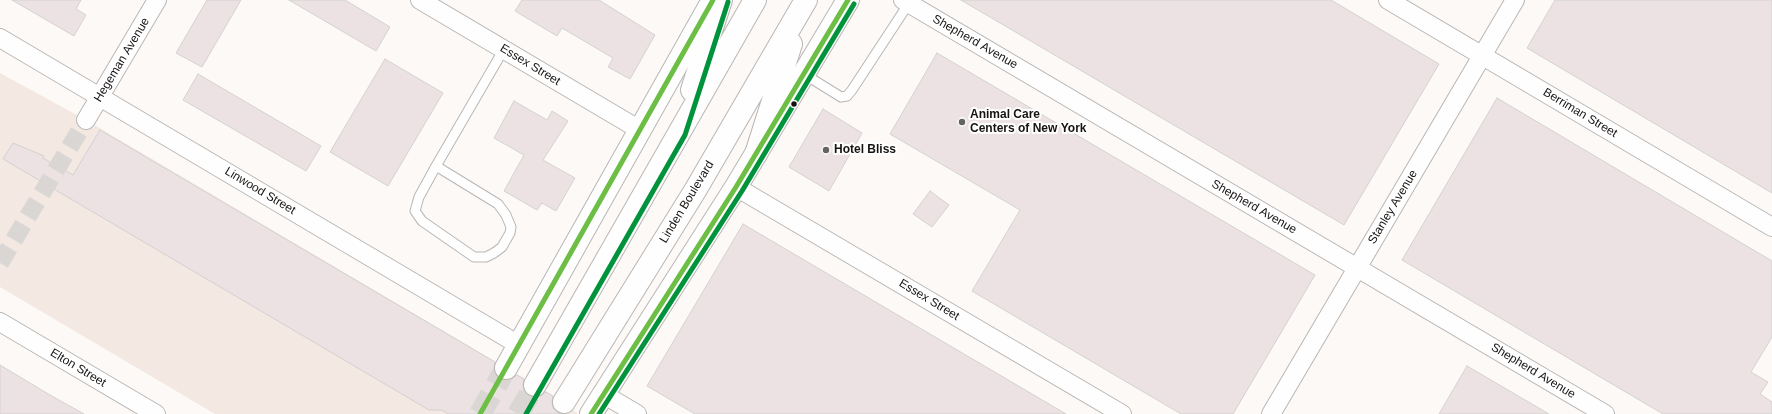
<!DOCTYPE html>
<style>
body{margin:0}
canvas{display:block;background:#fcf9f6}
</style>
<canvas width="1772" height="414"></canvas>
<script>
const ctx = document.querySelector('canvas').getContext('2d');
ctx.lineJoin = 'round';
function fill(path, color) { ctx.fillStyle = color; ctx.fill(path, 'evenodd'); }
const shape = rows => new Path2D(rows.map(r => 'M' + r).join(''));
function trace(path, color, width, dash) { ctx.strokeStyle = color; ctx.lineWidth = width; ctx.lineCap = dash ? 'butt' : 'round'; ctx.setLineDash(dash || []); ctx.stroke(path); }
function drawText(font, color, halo, rows, align = 'center') {
  ctx.font = font + ' Helvetica,sans-serif'; ctx.lineWidth = 4; ctx.setLineDash([]); ctx.textBaseline = 'middle'; ctx.strokeStyle = halo; ctx.fillStyle = color; for (const [text, x, y, turn = 0] of rows) {
    ctx.save(); ctx.translate(x, y); ctx.rotate((+turn || 0) * Math.PI / 180); ctx.textAlign = isNaN(turn) ? turn : align; if (halo) ctx.strokeText(text, 0, 0); ctx.fillText(text, 0, 0); ctx.restore();
  }
}
const built = shape([
 [0,73,86,120,564,402,578,414,215,414,0,287]
]);
const building = shape([
 [12,0,81,0,76,9,86,15,74,36,12,0],
 [207,0,241,0,202,67,176,53,207,0],
 [289,0,345,0,390,27,376,51,289,0],
 [522,0,599,0,655,35,630,79,608,67,613,58,562,28,557,36,515,11,522,0],
 [961,0,1331,0,1439,64,1344,225,961,0],
 [1555,0,1772,0,1772,193,1527,48,1555,0],
 [937,53,1315,275,1233,414,1181,414,972,291,1020,210,890,134,937,53],
 [385,59,443,93,388,186,330,152,385,59],
 [198,74,321,146,306,171,183,100,198,74],
 [1497,98,1772,261,1772,337,1751,372,1768,382,1760,394,1772,402,1772,414,1663,414,1402,260,1497,98],
 [514,101,547,120,552,111,568,121,543,160,575,178,556,211,542,203,537,210,504,191,524,155,494,138,514,101],
 [823,109,862,133,829,191,789,167,823,109],
 [100,130,495,362,494,369,495,374,500,379,507,380,512,379,517,375,524,379,523,385,524,392,528,396,535,397,541,396,546,392,553,396,552,402,553,408,557,412,562,414,448,414,442,410,429,410,3,159,13,143,44,156,43,158,73,175,100,130],
 [930,191,949,205,932,227,913,214,930,191],
 [743,224,1066,414,695,414,647,386,743,224],
 [0,365,50,395,84,414,0,414,0,365],
 [1467,366,1549,414,1439,414,1467,366]
]);
const streetTunnel = shape([
 [0,263,86,120]
]);
const secondaryTunnel = shape([
 [480,414,506,368]
]);
const highwayTunnel = shape([
 [518,414,535,385]
]);
const lane = shape([
 [804,74,841,97,847,96,852,90,909,3],
 [436,166,498,204,506,215,511,227,510,233,502,247,494,253,486,257,474,257,422,221,415,211,419,197,436,166,504,49]
]);
const street = shape([
 [420,0,640,130],
 [903,0,1605,414],
 [1388,0,1772,227],
 [0,38,519,345],
 [86,120,157,0],
 [736,187,1122,414],
 [0,322,156,414],
 [603,394,637,414],
 [1271,414,1515,0]
]);
const secondary = shape([
 [506,368,713,0],
 [591,414,736,187,848,0]
]);
const highway = shape([
 [692,90,721,0],
 [756,154,791,44],
 [535,385,755,0],
 [564,402,696,189,806,0]
]);
const bus1 = shape([
 [480,414,713,0],
 [591,414,736,187,848,0]
]);
const bus2 = shape([
 [526,414,685,135,728,2],
 [599,414,742,191,854,4]
]);
const markers = [
 [794,104,3.5,"#161311"],
 [962,122,4,"#666461"],
 [826,150,4,"#666461"]
];
const streetNames = [
 ["Shepherd Avenue",975,42,30],
 ["Hegeman Avenue",122,60,-59],
 ["Essex Street",530,65,31],
 ["Berriman Street",1580,113,31],
 ["Linwood Street",260,191,31],
 ["Linden Boulevard",687,202,-59],
 ["Shepherd Avenue",1254,207,30],
 ["Stanley Avenue",1393,207,-59],
 ["Essex Street",929,300,31],
 ["Elton Street",78,368,31],
 ["Shepherd Avenue",1533,371,31]
];
const poiNames = [
 ["Animal Care",970,115],
 ["Centers of New York",970,129],
 ["Hotel Bliss",834,150]
];
fill(built, '#f3e9e2');
fill(building, '#ece2e3');
trace(building, '#d4d1d1', 1);
trace(streetTunnel, '#dad6d4', 18, [18, 9]);
trace(secondaryTunnel, '#dad6d4', 22, [22, 11]);
trace(highwayTunnel, '#dad6d4', 22, [22, 11]);
trace(lane, '#b9b7b5', 11);
trace(street, '#b9b7b5', 20);
trace(secondary, '#b9b7b5', 24);
trace(highway, '#b9b7b5', 24);
trace(lane, '#fffefe', 9);
trace(street, '#fffefe', 18);
trace(secondary, '#fffefe', 22);
trace(highway, '#fffefe', 22);
trace(bus1, '#6cbe45', 5);
trace(bus2, '#00933c', 5);
for (const [x, y, r, color] of markers) { const dot = new Path2D(); dot.arc(x, y, r, 0, 2 * Math.PI); ctx.fillStyle = color; ctx.fill(dot); trace(dot, '#fff', 1.5); }
drawText('12px', '#161311', '#fff', streetNames);
drawText('bold 12px', '#161311', '#fff', poiNames, 'left');
</script>
